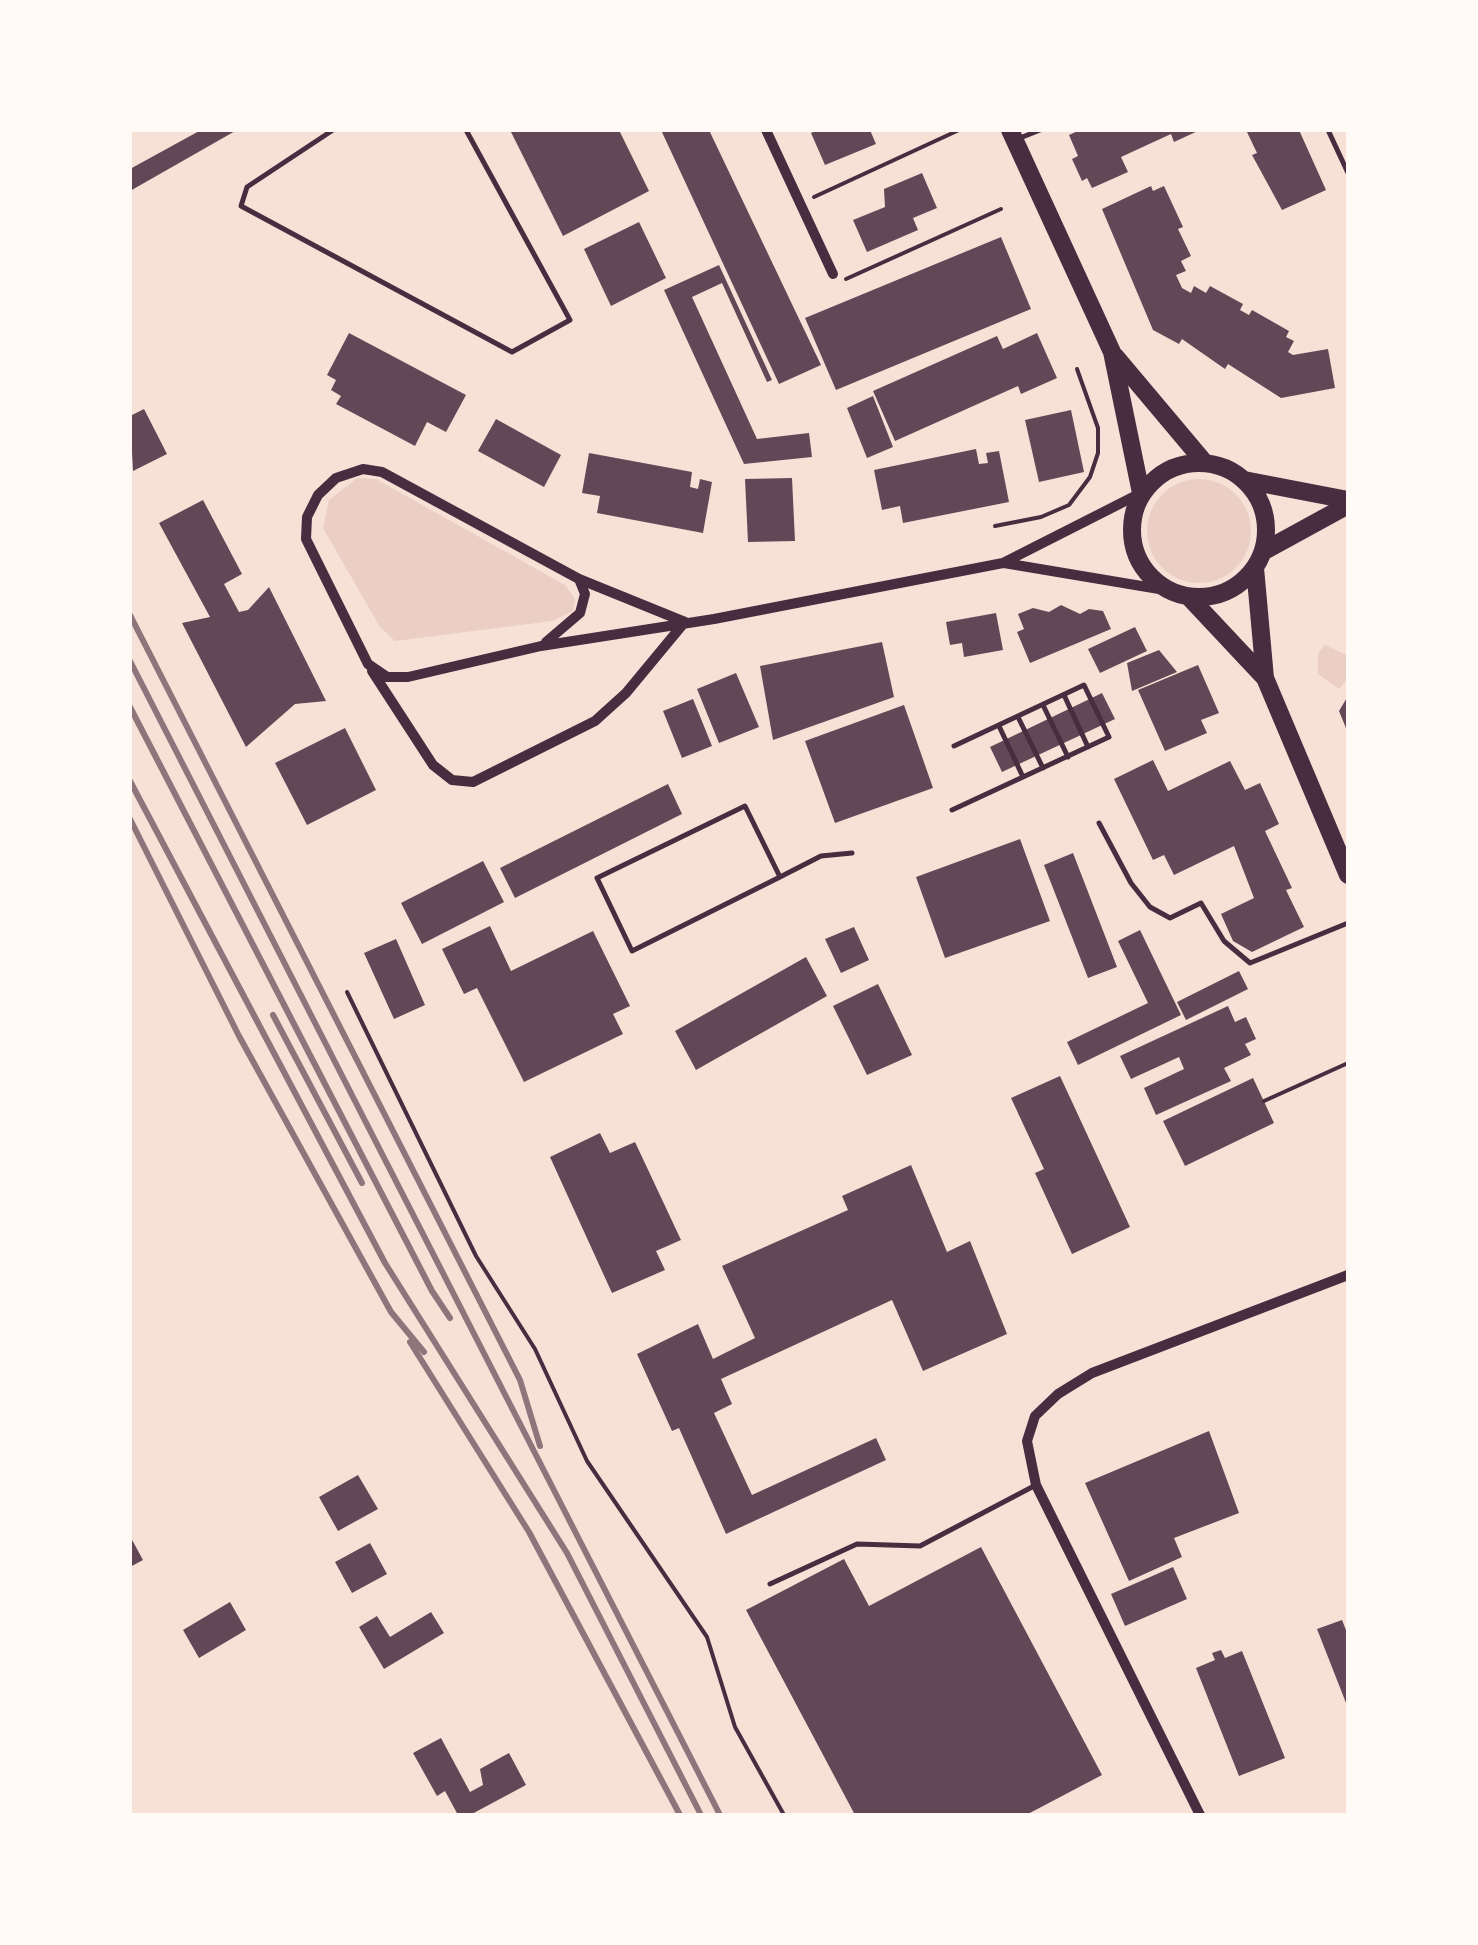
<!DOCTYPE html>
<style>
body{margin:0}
#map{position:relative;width:1478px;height:1945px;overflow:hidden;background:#f7e1d7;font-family:Montserrat,sans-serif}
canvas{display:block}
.frame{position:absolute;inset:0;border:132px solid #fffaf5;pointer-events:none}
</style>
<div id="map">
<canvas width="1478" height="1945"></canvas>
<div class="frame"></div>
</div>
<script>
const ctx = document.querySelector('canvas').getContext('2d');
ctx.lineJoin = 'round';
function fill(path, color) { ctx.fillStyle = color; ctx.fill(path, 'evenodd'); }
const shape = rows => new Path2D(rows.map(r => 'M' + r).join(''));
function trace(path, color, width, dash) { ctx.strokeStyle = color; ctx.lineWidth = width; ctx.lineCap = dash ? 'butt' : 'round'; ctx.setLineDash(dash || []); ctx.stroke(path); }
const green = shape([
 [357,478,376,479,565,585,575,599,573,611,552,621,395,641,380,627,323,528,329,500],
 '1147 531a52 52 0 1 1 104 0a52 52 0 1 1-104 0Z',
 [1325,645,1348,656,1348,678,1339,689,1318,674,1318,653]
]);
const building = shape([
 [201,130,237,130,130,191,130,169],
 [510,130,619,130,649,191,563,236],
 [661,130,709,130,821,365,779,384],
 [818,130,870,130,876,144,825,165,811,133],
 [1080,130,1200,130,1174,142,1171,134,1121,157,1128,172,1092,188,1087,178,1082,181,1072,159,1078,156,1069,135],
 [1246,130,1299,130,1326,190,1282,210,1252,155,1257,153],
 [922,173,937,208,913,218,918,230,867,252,853,220,885,207,884,189],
 [1151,186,1153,191,1164,186,1183,227,1178,229,1191,256,1181,261,1186,271,1176,275,1182,288,1191,293,1194,286,1206,293,1210,286,1243,304,1240,310,1249,315,1252,310,1289,331,1286,337,1294,341,1288,352,1293,355,1328,349,1335,388,1281,398,1228,364,1225,369,1182,339,1179,344,1153,330,1102,209],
 [639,222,666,278,611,306,584,249],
 [1001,237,1031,309,836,390,805,318],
 [719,265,772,380,767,382,722,283,692,297,757,439,809,433,812,457,744,464,664,290],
 [349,333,466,395,446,432,427,422,415,446,336,404,341,396,331,390,336,380,327,375],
 [1037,333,1057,378,1021,394,1018,386,895,441,873,391,997,336,1003,349],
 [873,396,893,447,867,458,847,408],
 [144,409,167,454,133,471,130,416],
 [1071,410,1084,472,1039,482,1025,420],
 [496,419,561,455,544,487,478,451],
 [976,449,979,464,988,463,986,453,999,451,1009,502,903,523,900,506,882,510,874,470],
 [589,453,692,472,690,487,698,489,700,479,712,482,703,533,597,513,600,496,582,493],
 [792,478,795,541,748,542,745,479],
 [203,500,242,574,224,584,239,612,248,610,269,587,326,701,295,704,246,747,182,623,210,617,159,523],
 [1061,605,1080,614,1089,609,1103,611,1111,629,1030,663,1017,632,1024,629,1018,614,1033,608,1049,612],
 [996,613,1003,650,964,657,962,643,950,645,946,622],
 [1135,627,1147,651,1100,673,1088,649],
 [882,642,894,697,773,740,760,666],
 [1159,650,1177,672,1132,691,1127,663],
 [1198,665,1219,713,1201,720,1207,733,1165,751,1138,690],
 [736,673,759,727,719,743,697,689],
 [1102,693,1115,719,1002,772,990,747],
 [1348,696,1348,733,1339,711],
 [693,699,712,746,682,758,663,711],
 [904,705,933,788,835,823,805,741],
 [345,728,376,790,307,825,275,763],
 [1153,760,1168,791,1230,761,1245,790,1260,783,1279,824,1265,831,1292,888,1286,890,1304,927,1252,952,1233,941,1221,914,1254,898,1234,846,1174,875,1164,855,1153,860,1114,779],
 [668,784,682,814,515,898,500,868],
 [1020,839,1050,921,945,958,916,877],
 [1073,853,1117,967,1088,978,1044,865],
 [483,861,504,902,422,944,401,903],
 [490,926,511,971,593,931,630,1006,613,1014,623,1034,524,1082,477,988,464,994,442,949],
 [854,927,869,960,841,973,825,939],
 [1140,930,1181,1015,1078,1065,1067,1042,1148,1003,1118,941],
 [396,939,425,1005,394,1019,364,953],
 [806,957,827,996,696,1070,675,1031],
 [1239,971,1248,989,1186,1020,1177,1002],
 [878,984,912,1055,867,1075,833,1006],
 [1228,1006,1235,1022,1246,1017,1256,1039,1245,1044,1251,1055,1224,1068,1231,1081,1156,1115,1144,1088,1184,1069,1179,1057,1131,1079,1120,1056],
 [1060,1076,1130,1227,1072,1254,1035,1173,1044,1169,1011,1098],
 [1253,1078,1274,1123,1185,1166,1163,1121],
 [600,1133,610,1153,635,1142,681,1240,656,1251,665,1270,612,1293,550,1157],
 [911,1165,947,1252,970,1241,1007,1334,923,1371,892,1300,721,1379,732,1404,714,1413,752,1495,876,1438,886,1460,726,1534,679,1428,672,1431,637,1354,698,1324,713,1359,755,1338,722,1266,848,1210,842,1196],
 [1209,1431,1239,1513,1174,1538,1182,1557,1129,1581,1085,1483],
 [358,1475,378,1509,338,1531,319,1497],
 [130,1536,143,1560,130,1567],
 [370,1543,387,1574,352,1593,335,1562],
 [981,1547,1102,1775,1026,1815,855,1815,746,1610,844,1559,869,1606],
 [1173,1567,1187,1599,1125,1626,1111,1594],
 [230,1602,246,1630,199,1658,183,1630],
 [431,1612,444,1633,384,1669,359,1627,377,1616,390,1637],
 [1342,1620,1348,1635,1348,1708,1317,1629],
 [1221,1650,1225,1658,1242,1651,1285,1758,1239,1776,1196,1668,1215,1660,1212,1653],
 [441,1738,470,1792,483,1785,480,1769,509,1753,526,1785,470,1815,458,1815,445,1791,437,1796,413,1753]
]);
const path = shape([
 [814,197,959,130],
 [846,279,1001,209],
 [995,526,1041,517,1069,505,1090,477,1098,453,1098,428,1077,369],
 [347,992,476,1256,535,1349,587,1461,707,1637,735,1727,784,1815],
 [1264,1101,1348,1063]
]);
const service = shape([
 [333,130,247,187,241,206,512,352,570,320,466,130],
 [1328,130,1348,173],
 [1020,138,1040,130],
 [1064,695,1088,747],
 [1043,705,1068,757],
 [1018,717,1043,768],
 [999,726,1023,777],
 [952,810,1109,737,1084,685,954,746],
 [1099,823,1131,883,1150,907,1170,918,1201,903,1224,941,1250,963,1348,923],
 [780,877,745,806,597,878,632,951,780,877,821,856,852,853],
 [770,1584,857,1544,920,1546,1034,1486]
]);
const minor = shape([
 [766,130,833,274],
 [1004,563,1171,591],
 [685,622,579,579,382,472,363,469,336,478,318,495,307,517,306,539,368,664,387,677,408,677,541,646,714,619,1003,563,1141,493],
 [546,642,580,613,585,594,579,579],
 [372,671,433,765,452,780,473,782,595,721,626,693,684,623],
 [1200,1815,1036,1485,1027,1441,1035,1416,1058,1394,1092,1373,1348,1275]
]);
const primary = shape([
 [1010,130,1112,352,1141,493],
 [1115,356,1205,463],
 '1132 530a67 67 0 1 1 134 0a67 67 0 1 1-134 0Z',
 [1244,480,1348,500],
 [1264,551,1348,505],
 [1255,568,1265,678,1348,875],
 [1189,597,1265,678]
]);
const rail = shape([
 [130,615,520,1380,540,1446],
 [130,661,720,1815],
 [130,707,432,1291,450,1318],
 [130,781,385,1263,567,1553,701,1815],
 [130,819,239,1036,391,1312,424,1352],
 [273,1015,362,1183],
 [410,1342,529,1532,680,1815]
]);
fill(green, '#ebcfc5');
fill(building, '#644757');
trace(path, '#4a2c40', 4);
trace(service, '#4a2c40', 5);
trace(minor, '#4a2c40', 10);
trace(primary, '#4a2c40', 18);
trace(rail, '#8f747c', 6);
</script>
